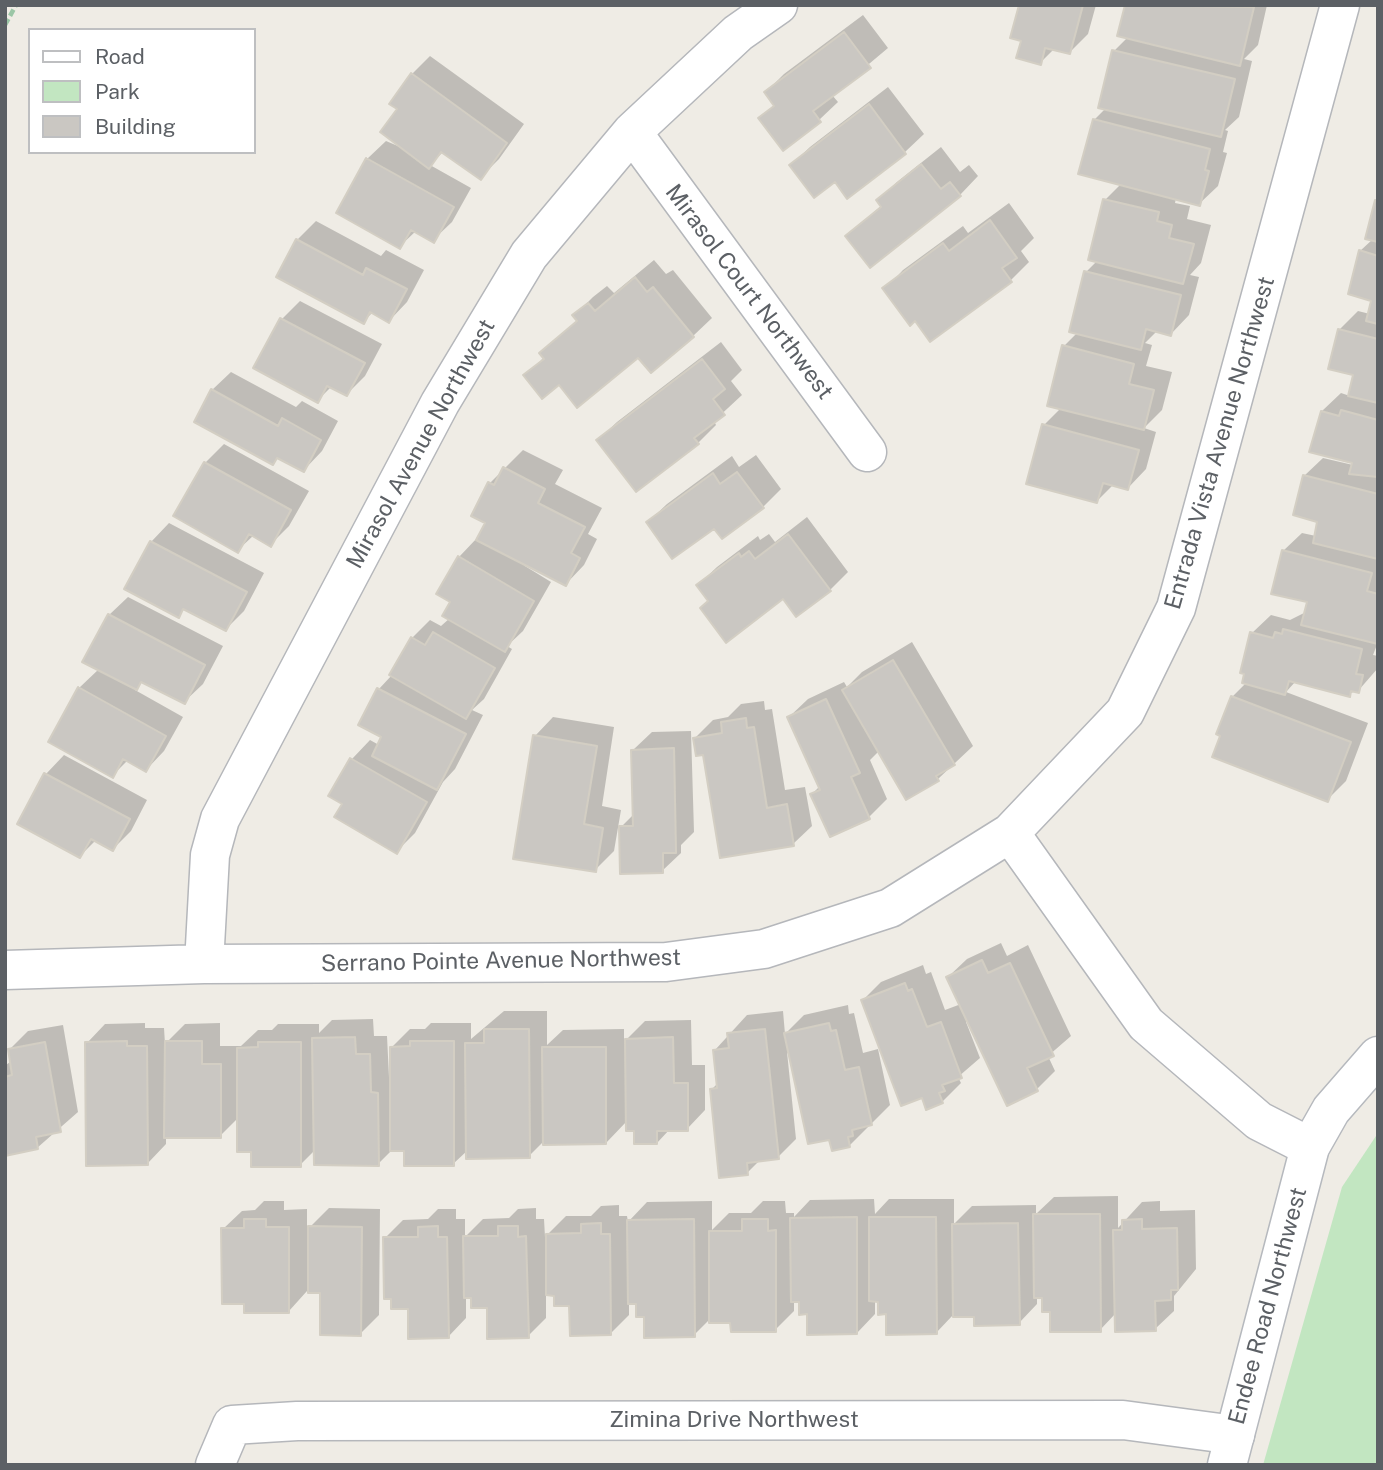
<!DOCTYPE html>
<style>
body{margin:0}
#map{position:relative;width:1383px;height:1470px;overflow:hidden;background:#efece5;font-family:"Public Sans",sans-serif}
canvas{display:block}
.frame{position:absolute;inset:0;border:7px solid #5c6065;pointer-events:none}
.legend{position:absolute;left:28px;top:28px;width:228px;height:126px;box-sizing:border-box;background:#fff;border:2px solid #bebfc1;margin:0;padding:9px 12px;list-style:none;font-size:21px;color:#5c6065}
.legend li{display:flex;align-items:center;gap:14px;height:35px}
.legend b{width:35px;border:2px solid #bebfc1}
</style>
<div id="map">
<canvas width="1383" height="1470"></canvas>
<div class="frame"></div>
<ul class="legend">
<li><b style="height:9px;background:#fff"></b>Road</li>
<li><b style="height:19px;background:#c2e6c1"></b>Park</li>
<li><b style="height:19px;background:#cac7c2"></b>Building</li>
</ul>
</div>
<script>
const ctx = document.querySelector('canvas').getContext('2d');
ctx.lineJoin = 'round';
function fill(path, color) { ctx.fillStyle = color; ctx.fill(path, 'evenodd'); }
const shape = rows => new Path2D(rows.map(r => 'M' + r).join(''));
function trace(path, color, width, dash) { ctx.strokeStyle = color; ctx.lineWidth = width; ctx.lineCap = dash ? 'butt' : 'round'; ctx.setLineDash(dash || []); ctx.stroke(path); }
function drawText(font, color, halo, rows, align = 'center') {
  ctx.font = font + ' "Public Sans",sans-serif'; ctx.lineWidth = 5; ctx.setLineDash([]); ctx.textBaseline = 'middle'; ctx.strokeStyle = halo; ctx.fillStyle = color; for (const [text, x, y, turn = 0] of rows) {
    ctx.save(); ctx.translate(x, y); ctx.rotate((+turn || 0) * Math.PI / 180); ctx.textAlign = isNaN(turn) ? turn : align; if (halo) ctx.strokeText(text, 0, 0); ctx.fillText(text, 0, 0); ctx.restore();
  }
}
const green = shape([
 [1378,1133,1378,1465,1263,1465,1342,1187]
]);
const shadow = shape([
 [1021,5,1096,5,1088,34,1070,52,1054,49,1040,63,1023,40],
 [1127,5,1267,5,1258,45,1244,59,1252,61,1239,117,1225,130,1228,131,1223,152,1227,153,1218,186,1199,204,1176,198,1175,203,1190,206,1187,219,1211,225,1201,263,1190,275,1199,277,1189,315,1171,334,1158,330,1145,343,1152,345,1146,366,1172,372,1162,410,1144,428,1156,432,1146,469,1128,488,1114,484,1097,501,1044,425,1061,408,1064,346,1078,332,1086,272,1097,261,1105,200,1121,184,1081,173,1095,119,1106,108,1114,51,1128,37],
 [863,15,888,48,832,95,838,102,819,120,761,118,775,104,766,92,784,74],
 [430,56,524,124,499,159,480,178,444,151,430,165,471,188,452,222,433,240,416,231,400,246,367,159,386,141,405,149,399,109,412,74],
 [888,87,924,134,905,152,848,196,835,180,791,165,810,147],
 [941,147,960,172,969,165,978,176,960,195,847,236,882,205,878,200,897,182],
 [1378,200,1378,642,1373,655,1378,656,1378,668,1358,691,1355,690,1349,695,1296,681,1286,692,1368,723,1346,781,1328,799,1232,697,1246,683,1252,633,1271,615,1290,620,1306,612,1309,601,1283,551,1302,533,1316,536,1320,521,1304,476,1323,458,1353,465,1354,462,1322,411,1341,393,1350,396,1355,374,1339,330,1358,311,1370,314,1373,299,1360,251,1373,239],
 [1009,203,1034,238,1021,251,1029,262,1011,280,930,339,916,319,885,289,903,270,963,226,968,233],
 [316,221,381,256,386,250,424,270,407,302,389,321,373,312,363,322,297,240],
 [654,260,666,274,673,270,712,318,693,336,651,371,638,355,559,382,526,376,545,356,542,353,578,320,575,315,593,297,607,286,614,293],
 [300,301,382,344,365,376,347,394,332,386,318,400,282,319],
 [721,342,742,370,731,381,742,395,714,421,716,425,698,443,598,440,617,422],
 [231,372,296,407,302,401,338,421,322,451,304,470,279,457,273,463,212,390],
 [224,444,309,491,289,526,271,544,254,535,238,550,205,463],
 [523,450,563,470,555,484,602,508,588,534,597,539,584,565,566,584,527,564,525,566,551,582,523,631,507,646,512,649,484,699,472,710,483,715,455,769,443,782,415,833,397,851,345,803,330,795,352,759,370,740,379,745,383,736,378,690,392,675,412,638,430,620,441,626,450,618,459,557,477,538,487,522,490,483],
 [756,455,781,489,763,507,715,526,648,522,667,504,732,456,739,467],
 [807,517,848,572,830,590,784,597,710,600,698,585,717,567,758,536,760,540,769,534,775,542],
 [169,523,264,573,244,611,226,629,186,608,178,615,151,542],
 [128,597,223,646,203,684,184,702,143,681,135,690,183,717,164,751,146,770,128,760,112,776,79,688,99,669,109,615],
 [912,642,973,746,938,779,879,751,870,760,887,799,869,817,812,794,820,786,789,717,808,699,844,682,847,687,862,672],
 [764,701,765,710,772,709,785,790,805,787,812,826,793,844,695,738,713,720,728,717,741,704],
 [553,717,614,727,602,806,621,810,614,851,595,870,535,736],
 [691,731,694,832,681,845,681,853,662,871,621,827,635,813,633,750,652,732],
 [64,755,147,800,131,831,113,849,96,840,80,856,19,824,46,774],
 [1001,943,1007,956,1028,945,1071,1036,1048,1056,1055,1071,1037,1089,969,1021,966,1022,980,1058,958,1077,961,1083,942,1102,923,1096,863,1000,881,982,923,965,926,974,931,972,945,1010,961,1004,948,977,967,959],
 [848,1005,849,1014,854,1013,863,1053,878,1049,890,1105,849,1146,830,1137,787,1052,796,1139,778,1157,761,1159,747,1173,711,1090,718,1083,715,1050,747,1015,783,1011,785,1034,804,1015],
 [504,1011,547,1011,547,1045,563,1030,624,1029,624,1042,645,1021,691,1020,692,1065,705,1065,705,1110,687,1129,670,1129,657,1143,627,1121,606,1143,545,1140,529,1156,468,1150,453,1164,406,1149,393,1149,378,1164,315,1150,300,1165,253,1150,239,1117,220,1136,166,1136,166,1144,148,1163,87,1043,105,1024,145,1023,145,1028,164,1028,165,1044,185,1024,220,1023,220,1046,241,1046,258,1030,272,1030,278,1024,319,1024,319,1033,332,1020,373,1019,374,1036,387,1036,389,1077,392,1077,392,1047,410,1029,425,1029,431,1023,471,1023,471,1039],
 [63,1025,78,1112,37,1148,5,1154,5,1066,11,1061,10,1049,28,1031],
 [1118,1196,1118,1228,1142,1202,1160,1201,1160,1211,1195,1210,1196,1269,1174,1296,1174,1311,1155,1329,1116,1313,1100,1330,1052,1310,1044,1296,1037,1297,1037,1304,1019,1323,976,1315,953,1315,936,1333,888,1313,879,1300,875,1300,875,1314,857,1333,808,1313,800,1300,794,1300,794,1311,775,1330,711,1318,694,1335,646,1315,638,1302,629,1302,629,1315,610,1334,555,1294,546,1294,546,1318,528,1336,473,1296,466,1296,466,1318,448,1337,409,1307,385,1238,403,1220,428,1219,438,1209,456,1209,456,1219,465,1219,465,1237,483,1219,509,1218,518,1209,536,1208,536,1219,544,1219,545,1237,566,1216,591,1216,601,1206,619,1205,619,1216,627,1216,628,1222,647,1202,712,1201,712,1230,729,1213,751,1213,763,1201,785,1201,786,1213,794,1213,794,1217,810,1200,874,1199,875,1214,889,1199,954,1199,954,1224,972,1206,1036,1205,1036,1214,1054,1197],
 [264,1201,284,1201,284,1210,307,1209,307,1230,329,1208,380,1209,379,1315,360,1334,322,1291,307,1291,289,1311,246,1302,223,1229,242,1211,255,1210]
]);
const building = shape([
 [1019,5,1083,5,1070,54,1045,48,1041,65,1016,58,1021,41,1010,38,1019,5],
 [1125,5,1254,7,1240,66,1117,36,1125,5],
 [844,32,871,68,813,111,821,122,783,151,758,118,774,106,764,92,844,32],
 [1112,50,1235,79,1221,137,1098,108,1112,50],
 [411,73,507,143,481,180,441,152,429,169,380,132,397,109,389,104,411,73],
 [869,104,906,154,847,199,835,182,814,198,789,165,869,104],
 [1093,119,1210,149,1205,170,1209,171,1200,206,1078,174,1093,119],
 [366,158,454,207,434,243,411,230,400,249,336,213,366,158],
 [921,164,941,189,950,182,961,196,870,268,845,236,881,207,876,200,921,164],
 [1103,199,1159,212,1157,221,1172,225,1169,238,1194,244,1183,284,1088,260,1103,199],
 [1375,200,1378,201,1378,242,1365,239,1375,200],
 [990,220,1017,258,1002,268,1012,282,930,342,915,321,910,326,882,288,943,243,949,251,990,220],
 [296,239,363,275,366,268,407,289,389,323,370,312,364,324,276,277,296,239],
 [1359,250,1378,256,1378,324,1366,321,1371,301,1348,294,1359,250],
 [1084,271,1181,295,1171,336,1146,329,1141,350,1069,332,1084,271],
 [635,277,647,292,653,287,694,337,651,373,638,358,577,408,559,385,542,399,523,375,544,359,539,353,577,321,572,315,588,303,595,311,635,277],
 [280,318,365,363,347,396,327,386,318,403,253,368,280,318],
 [1338,329,1378,339,1378,403,1348,396,1353,375,1328,369,1338,329],
 [1062,345,1134,364,1129,384,1154,390,1144,430,1047,406,1062,345],
 [702,359,725,389,713,399,725,415,694,438,699,444,636,492,596,440,702,359],
 [211,389,278,426,282,418,321,440,304,472,277,458,273,465,194,422,211,389],
 [1341,410,1378,420,1378,477,1349,474,1352,463,1309,452,1321,411,1339,416,1341,410],
 [1042,424,1139,450,1128,490,1103,483,1097,503,1026,484,1042,424],
 [204,462,291,510,271,547,249,534,238,553,173,516,204,462],
 [503,467,545,489,538,503,585,527,571,553,580,558,566,586,476,540,485,523,471,516,488,482,494,485,503,467],
 [737,472,764,508,722,539,714,529,672,559,646,522,713,473,720,484,737,472],
 [1303,475,1378,494,1378,559,1313,543,1317,522,1293,515,1303,475],
 [788,534,831,591,796,617,783,599,726,643,700,608,708,601,696,585,739,553,741,557,749,551,755,559,788,534],
 [150,541,247,592,226,631,183,609,179,618,124,589,150,541],
 [1282,550,1372,573,1367,591,1378,594,1378,644,1301,625,1307,602,1271,594,1282,550],
 [458,556,534,601,505,652,442,616,450,602,436,594,458,556],
 [108,614,205,665,185,704,141,682,137,690,82,662,108,614],
 [1283,629,1362,649,1356,674,1363,675,1359,693,1351,691,1350,697,1289,681,1285,695,1242,683,1244,674,1240,673,1250,632,1273,638,1275,632,1282,634,1283,629],
 [433,632,495,668,466,719,389,675,411,637,425,645,433,632],
 [893,660,955,765,936,776,939,781,906,800,842,690,893,660],
 [78,687,166,736,146,772,123,759,113,778,48,742,78,687],
 [377,688,466,734,437,790,372,756,381,737,358,725,377,688],
 [1231,696,1351,742,1328,802,1212,757,1220,736,1216,734,1231,696],
 [826,699,860,773,851,777,870,819,830,837,810,794,820,790,787,717,826,699],
 [746,718,747,728,754,727,767,808,787,804,794,846,720,858,703,755,696,756,693,738,722,733,721,722,746,718],
 [533,735,597,746,584,824,603,828,596,872,513,859,533,735],
 [674,748,676,853,663,853,663,873,620,874,619,826,633,826,631,750,674,748],
 [350,758,427,802,397,854,334,817,342,804,328,796,350,758],
 [44,773,130,819,113,851,91,839,80,858,17,824,44,773],
 [982,960,988,973,1010,963,1054,1056,1027,1068,1038,1091,1007,1106,946,977,982,960],
 [905,983,908,991,912,989,927,1027,941,1022,962,1078,942,1085,945,1091,939,1093,943,1103,926,1110,922,1098,901,1106,861,1000,905,983],
 [829,1023,831,1031,836,1030,845,1070,859,1067,872,1125,852,1130,853,1136,848,1137,850,1147,832,1151,829,1140,808,1144,784,1033,829,1023],
 [484,1029,529,1029,530,1158,466,1159,465,1043,484,1043,484,1029],
 [765,1029,779,1159,747,1163,748,1175,719,1178,710,1089,717,1088,713,1050,729,1048,727,1033,765,1029],
 [355,1037,356,1054,370,1054,371,1092,378,1093,379,1166,314,1165,312,1038,355,1037],
 [673,1037,674,1083,688,1083,688,1131,657,1131,657,1144,634,1144,634,1131,626,1131,625,1039,673,1037],
 [127,1041,127,1046,147,1046,148,1165,86,1166,85,1042,127,1041],
 [165,1041,202,1041,202,1064,221,1064,221,1138,164,1138,165,1041],
 [410,1041,454,1041,454,1166,404,1166,404,1151,390,1151,390,1047,410,1046,410,1041],
 [45,1042,61,1132,36,1137,38,1149,5,1156,5,1077,12,1075,8,1049,45,1042],
 [258,1042,301,1042,301,1167,251,1167,251,1152,237,1152,237,1048,258,1047,258,1042],
 [542,1047,606,1047,606,1144,543,1145,542,1047],
 [1033,1214,1100,1214,1101,1332,1050,1332,1050,1312,1042,1312,1042,1298,1034,1298,1033,1214],
 [857,1217,857,1334,807,1335,807,1314,799,1315,799,1302,791,1302,790,1218,857,1217],
 [869,1217,936,1217,937,1334,886,1335,886,1314,878,1315,878,1302,869,1301,869,1217],
 [244,1219,266,1219,266,1227,289,1227,289,1313,244,1313,244,1304,222,1304,221,1228,244,1228,244,1219],
 [694,1219,695,1337,644,1338,644,1317,636,1317,636,1304,628,1304,627,1220,694,1219],
 [742,1219,768,1219,768,1231,776,1230,776,1332,731,1332,730,1323,709,1323,709,1231,742,1231,742,1219],
 [1142,1219,1142,1229,1177,1228,1178,1290,1171,1290,1171,1300,1155,1301,1156,1331,1115,1332,1113,1230,1122,1230,1122,1220,1142,1219],
 [601,1223,601,1234,610,1234,611,1335,570,1336,569,1306,554,1306,554,1296,546,1295,546,1234,581,1233,581,1224,601,1223],
 [1018,1223,1020,1325,974,1326,974,1317,953,1317,952,1224,1018,1223],
 [308,1226,362,1227,361,1336,320,1335,320,1293,308,1293,308,1226],
 [438,1226,438,1237,447,1237,449,1338,408,1339,408,1309,391,1309,391,1299,384,1299,383,1237,418,1237,418,1227,438,1226],
 [498,1226,518,1226,518,1237,526,1236,529,1338,487,1339,487,1308,471,1308,471,1298,464,1298,463,1236,498,1236,498,1226]
]);
const path = shape([
 [5,25,16,5]
]);
const street = shape([
 [632,132,867,452],
 [1010,833,1146,1024,1259,1121,1310,1147],
 [204,964,210,855,220,819,440,403,529,255,632,132,738,33,778,5],
 [5,970,204,964,666,962,764,949,890,908,1010,833,1125,712,1176,608,1340,5],
 [215,1465,232,1425,297,1421,1123,1420,1235,1435]
]);
const secondary = shape([
 [1227,1465,1310,1147,1331,1110,1378,1056]
]);
const streetNames = [
 ["Mirasol Court Northwest",749,292,53],
 ["Entrada Vista Avenue Northwest",1220,443,-74],
 ["Mirasol Avenue Northwest",421,444,-61],
 ["Serrano Pointe Avenue Northwest",501,961,-1],
 ["Endee Road Northwest",1268,1306,-75],
 ["Zimina Drive Northwest",734,1420]
];
fill(green, '#c2e6c1');
fill(shadow, '#0003');
fill(building, '#cac7c2');
trace(building, '#d3cec3', 2);
trace(street, '#b5b7bb', 41);
trace(secondary, '#b6b9be', 41);
trace(path, '#9bc6a6', 4.5, [7, 3.5]);
trace(street, '#fff', 38);
trace(secondary, '#fff', 38);
drawText('23px', '#5c6065', '#fff', streetNames);
</script>
